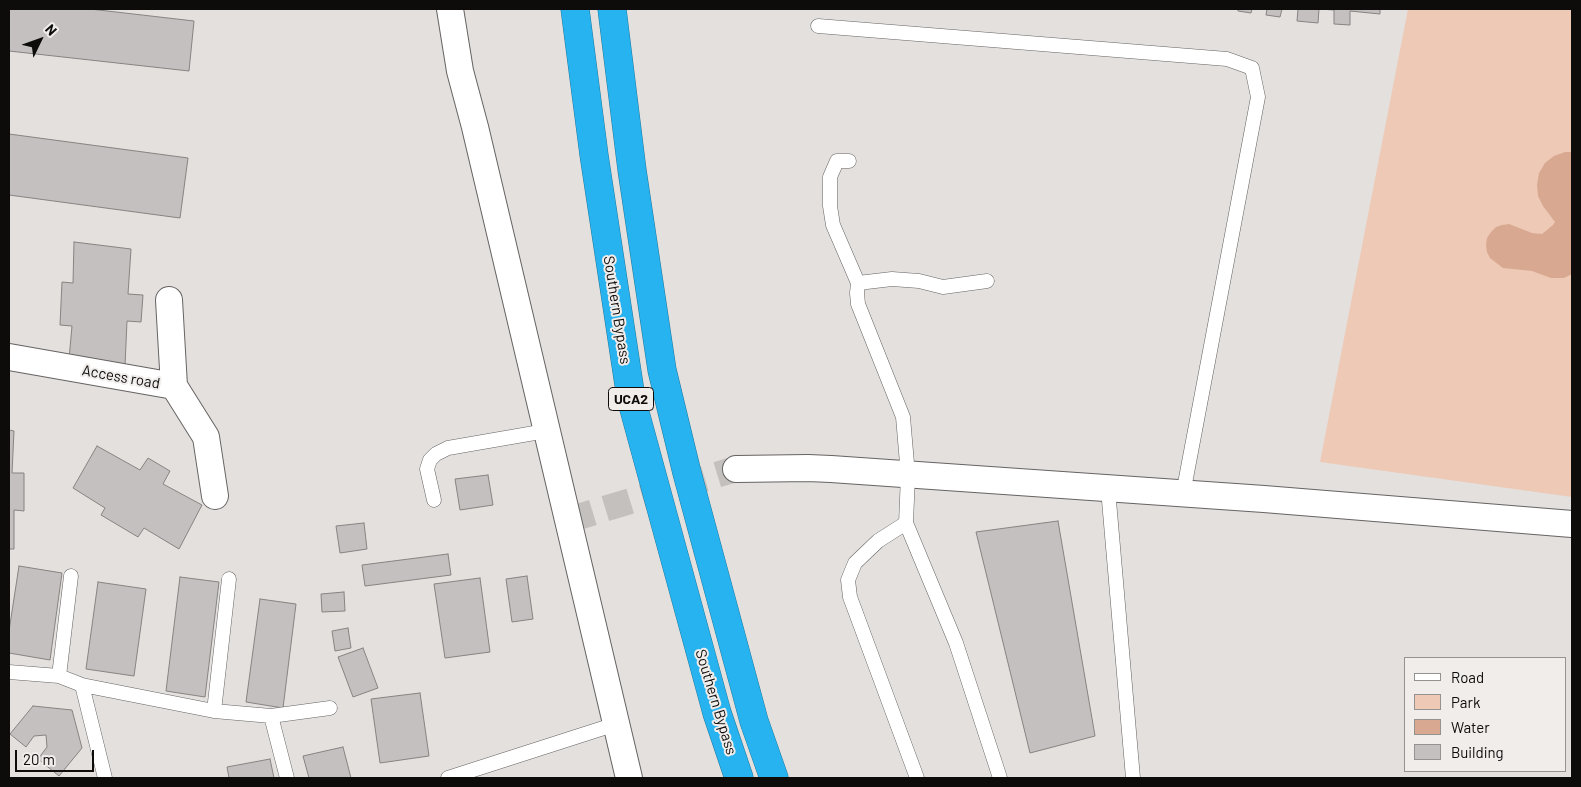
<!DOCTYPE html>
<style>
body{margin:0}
#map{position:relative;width:1581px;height:787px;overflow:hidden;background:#e3e0de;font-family:Barlow,sans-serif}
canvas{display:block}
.frame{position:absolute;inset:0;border:10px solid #0d0c0b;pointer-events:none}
.legend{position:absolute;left:1404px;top:657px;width:162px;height:115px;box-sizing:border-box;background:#f0edeb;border:1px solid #959391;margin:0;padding:6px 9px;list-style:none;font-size:15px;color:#0d0c0b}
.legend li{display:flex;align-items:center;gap:10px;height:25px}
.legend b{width:25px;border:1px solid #959391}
.north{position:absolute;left:15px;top:15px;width:50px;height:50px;-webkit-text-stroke:4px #f0edeb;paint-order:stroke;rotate:48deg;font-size:14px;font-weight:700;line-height:20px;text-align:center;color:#0d0c0b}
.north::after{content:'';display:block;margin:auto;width:18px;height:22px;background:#0d0c0b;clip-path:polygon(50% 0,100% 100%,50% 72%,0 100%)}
.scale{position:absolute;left:15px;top:750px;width:79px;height:22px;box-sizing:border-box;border:2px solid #0d0c0b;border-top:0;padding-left:6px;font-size:15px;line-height:18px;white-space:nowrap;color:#0d0c0b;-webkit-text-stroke:4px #f0edeb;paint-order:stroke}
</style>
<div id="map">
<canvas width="1581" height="787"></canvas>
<div class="frame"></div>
<ul class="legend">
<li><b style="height:6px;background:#fff"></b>Road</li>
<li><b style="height:14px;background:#edc9b6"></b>Park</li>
<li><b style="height:14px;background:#d8a990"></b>Water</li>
<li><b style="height:14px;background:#c3c0bf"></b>Building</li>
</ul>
<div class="north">N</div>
<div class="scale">20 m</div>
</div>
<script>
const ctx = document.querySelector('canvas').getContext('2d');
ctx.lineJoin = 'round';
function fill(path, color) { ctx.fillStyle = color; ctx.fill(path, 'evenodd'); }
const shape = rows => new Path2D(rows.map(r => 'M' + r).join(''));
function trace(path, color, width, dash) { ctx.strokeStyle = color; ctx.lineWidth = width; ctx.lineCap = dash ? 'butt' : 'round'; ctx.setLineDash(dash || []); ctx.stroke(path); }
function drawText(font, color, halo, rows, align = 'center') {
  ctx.font = font + ' Barlow,sans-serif'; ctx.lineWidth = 4; ctx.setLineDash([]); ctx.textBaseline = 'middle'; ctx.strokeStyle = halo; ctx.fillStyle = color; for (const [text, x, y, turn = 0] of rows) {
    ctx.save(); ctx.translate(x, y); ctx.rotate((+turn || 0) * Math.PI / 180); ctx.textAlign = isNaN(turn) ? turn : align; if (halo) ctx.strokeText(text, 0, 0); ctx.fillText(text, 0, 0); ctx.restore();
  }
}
const green = shape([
 [1408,9,1572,9,1572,497,1320,462]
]);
const water = shape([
 [1565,152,1572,152,1572,274,1564,278,1551,278,1532,271,1503,268,1490,258,1487,252,1486,245,1487,238,1491,232,1496,227,1502,225,1509,224,1532,233,1542,234,1553,225,1555,222,1543,206,1538,196,1537,185,1539,173,1545,163,1554,156]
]);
const building = shape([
 [9,9,90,9,194,21,189,71,9,51,9,9],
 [1238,9,1252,9,1251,13,1238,11,1238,9],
 [1267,9,1282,9,1280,17,1266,15,1267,9],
 [1298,9,1380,9,1380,14,1350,11,1350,25,1334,24,1334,10,1319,9,1318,23,1297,21,1298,9],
 [9,134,188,158,180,218,9,195,9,134],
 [74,242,131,249,128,294,143,295,141,322,127,321,125,366,69,359,72,326,60,325,62,282,73,283,74,242],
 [9,430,14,431,12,473,24,473,24,511,14,510,14,549,9,549,9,430],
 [97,446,140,470,148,458,170,471,163,484,202,505,179,549,144,528,138,537,101,515,105,508,73,488,97,446],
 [488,475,493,505,460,510,455,479,488,475],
 [1058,521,1095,736,1030,753,976,532,1058,521],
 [364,523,367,549,340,553,336,526,364,523],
 [448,554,451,575,365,586,362,565,448,554],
 [19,566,62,573,50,660,9,653,9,631,19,566],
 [527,576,533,619,512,622,506,579,527,576],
 [180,577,219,582,205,697,166,691,180,577],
 [480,578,490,652,445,658,434,584,480,578],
 [98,582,146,589,134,676,86,669,98,582],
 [344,592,345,611,322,612,321,594,344,592],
 [260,599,296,604,283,708,246,702,260,599],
 [348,628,351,648,335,651,332,631,348,628],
 [363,648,378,688,353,697,338,657,363,648],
 [420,693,429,756,380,763,371,699,420,693],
 [33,706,72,710,82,748,59,776,38,759,47,747,46,735,34,736,26,747,10,734,33,706],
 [343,747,351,778,309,778,303,756,343,747],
 [270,759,274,778,229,778,227,767,270,759]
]);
const streetTunnel = shape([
 [568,520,736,469]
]);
const lane = shape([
 [818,26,1227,59,1252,68,1258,97,1183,494],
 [849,161,837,161,830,177,830,206,833,225,858,283],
 [987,281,943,287,919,281,892,279,858,283,857,293,858,304,903,417,908,475,906,523,956,643,1000,778],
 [1108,489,1133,778],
 [434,500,427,469,430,460,436,454,448,448,546,431],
 [906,523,878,541,855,563,848,580,850,597,917,778],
 [9,672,59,676,82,685,214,711,271,716,330,708],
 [59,676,71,576],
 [82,685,105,778],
 [214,711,229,579],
 [271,716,287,778],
 [448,778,616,724]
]);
const street = shape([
 [450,9,460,71,475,127,629,778],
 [169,300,174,386],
 [9,357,174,386,206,437,215,496],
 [736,469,808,468,831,469,1264,499,1572,524]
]);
const highway = shape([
 [575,9,594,155,631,398,717,713,739,778],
 [612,9,632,170,662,370,687,473,754,721,774,778]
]);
const shields = [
 [631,399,45]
];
const shieldNames = [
 ["UCA2",631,399]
];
const streetNames = [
 ["Southern Bypass",617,310,81],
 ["Access road",121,377,10],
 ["Southern Bypass",716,702,73]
];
fill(green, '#edc9b6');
fill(water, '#d8a990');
fill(building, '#c3c0bf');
trace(building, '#868381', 1);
trace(streetTunnel, '#c3c0be', 26, [26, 13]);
trace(lane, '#666362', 15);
trace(street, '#666362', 28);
trace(highway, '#1e799f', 29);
trace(lane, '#fff', 14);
trace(street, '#fff', 26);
trace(highway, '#27b3ef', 28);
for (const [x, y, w] of shields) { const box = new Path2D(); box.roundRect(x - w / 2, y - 11.5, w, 23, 4); ctx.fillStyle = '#f0edeb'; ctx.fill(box); trace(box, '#0d0c0b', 1); }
drawText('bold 14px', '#0d0c0b', null, shieldNames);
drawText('15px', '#0d0c0b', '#f0edeb', streetNames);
</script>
